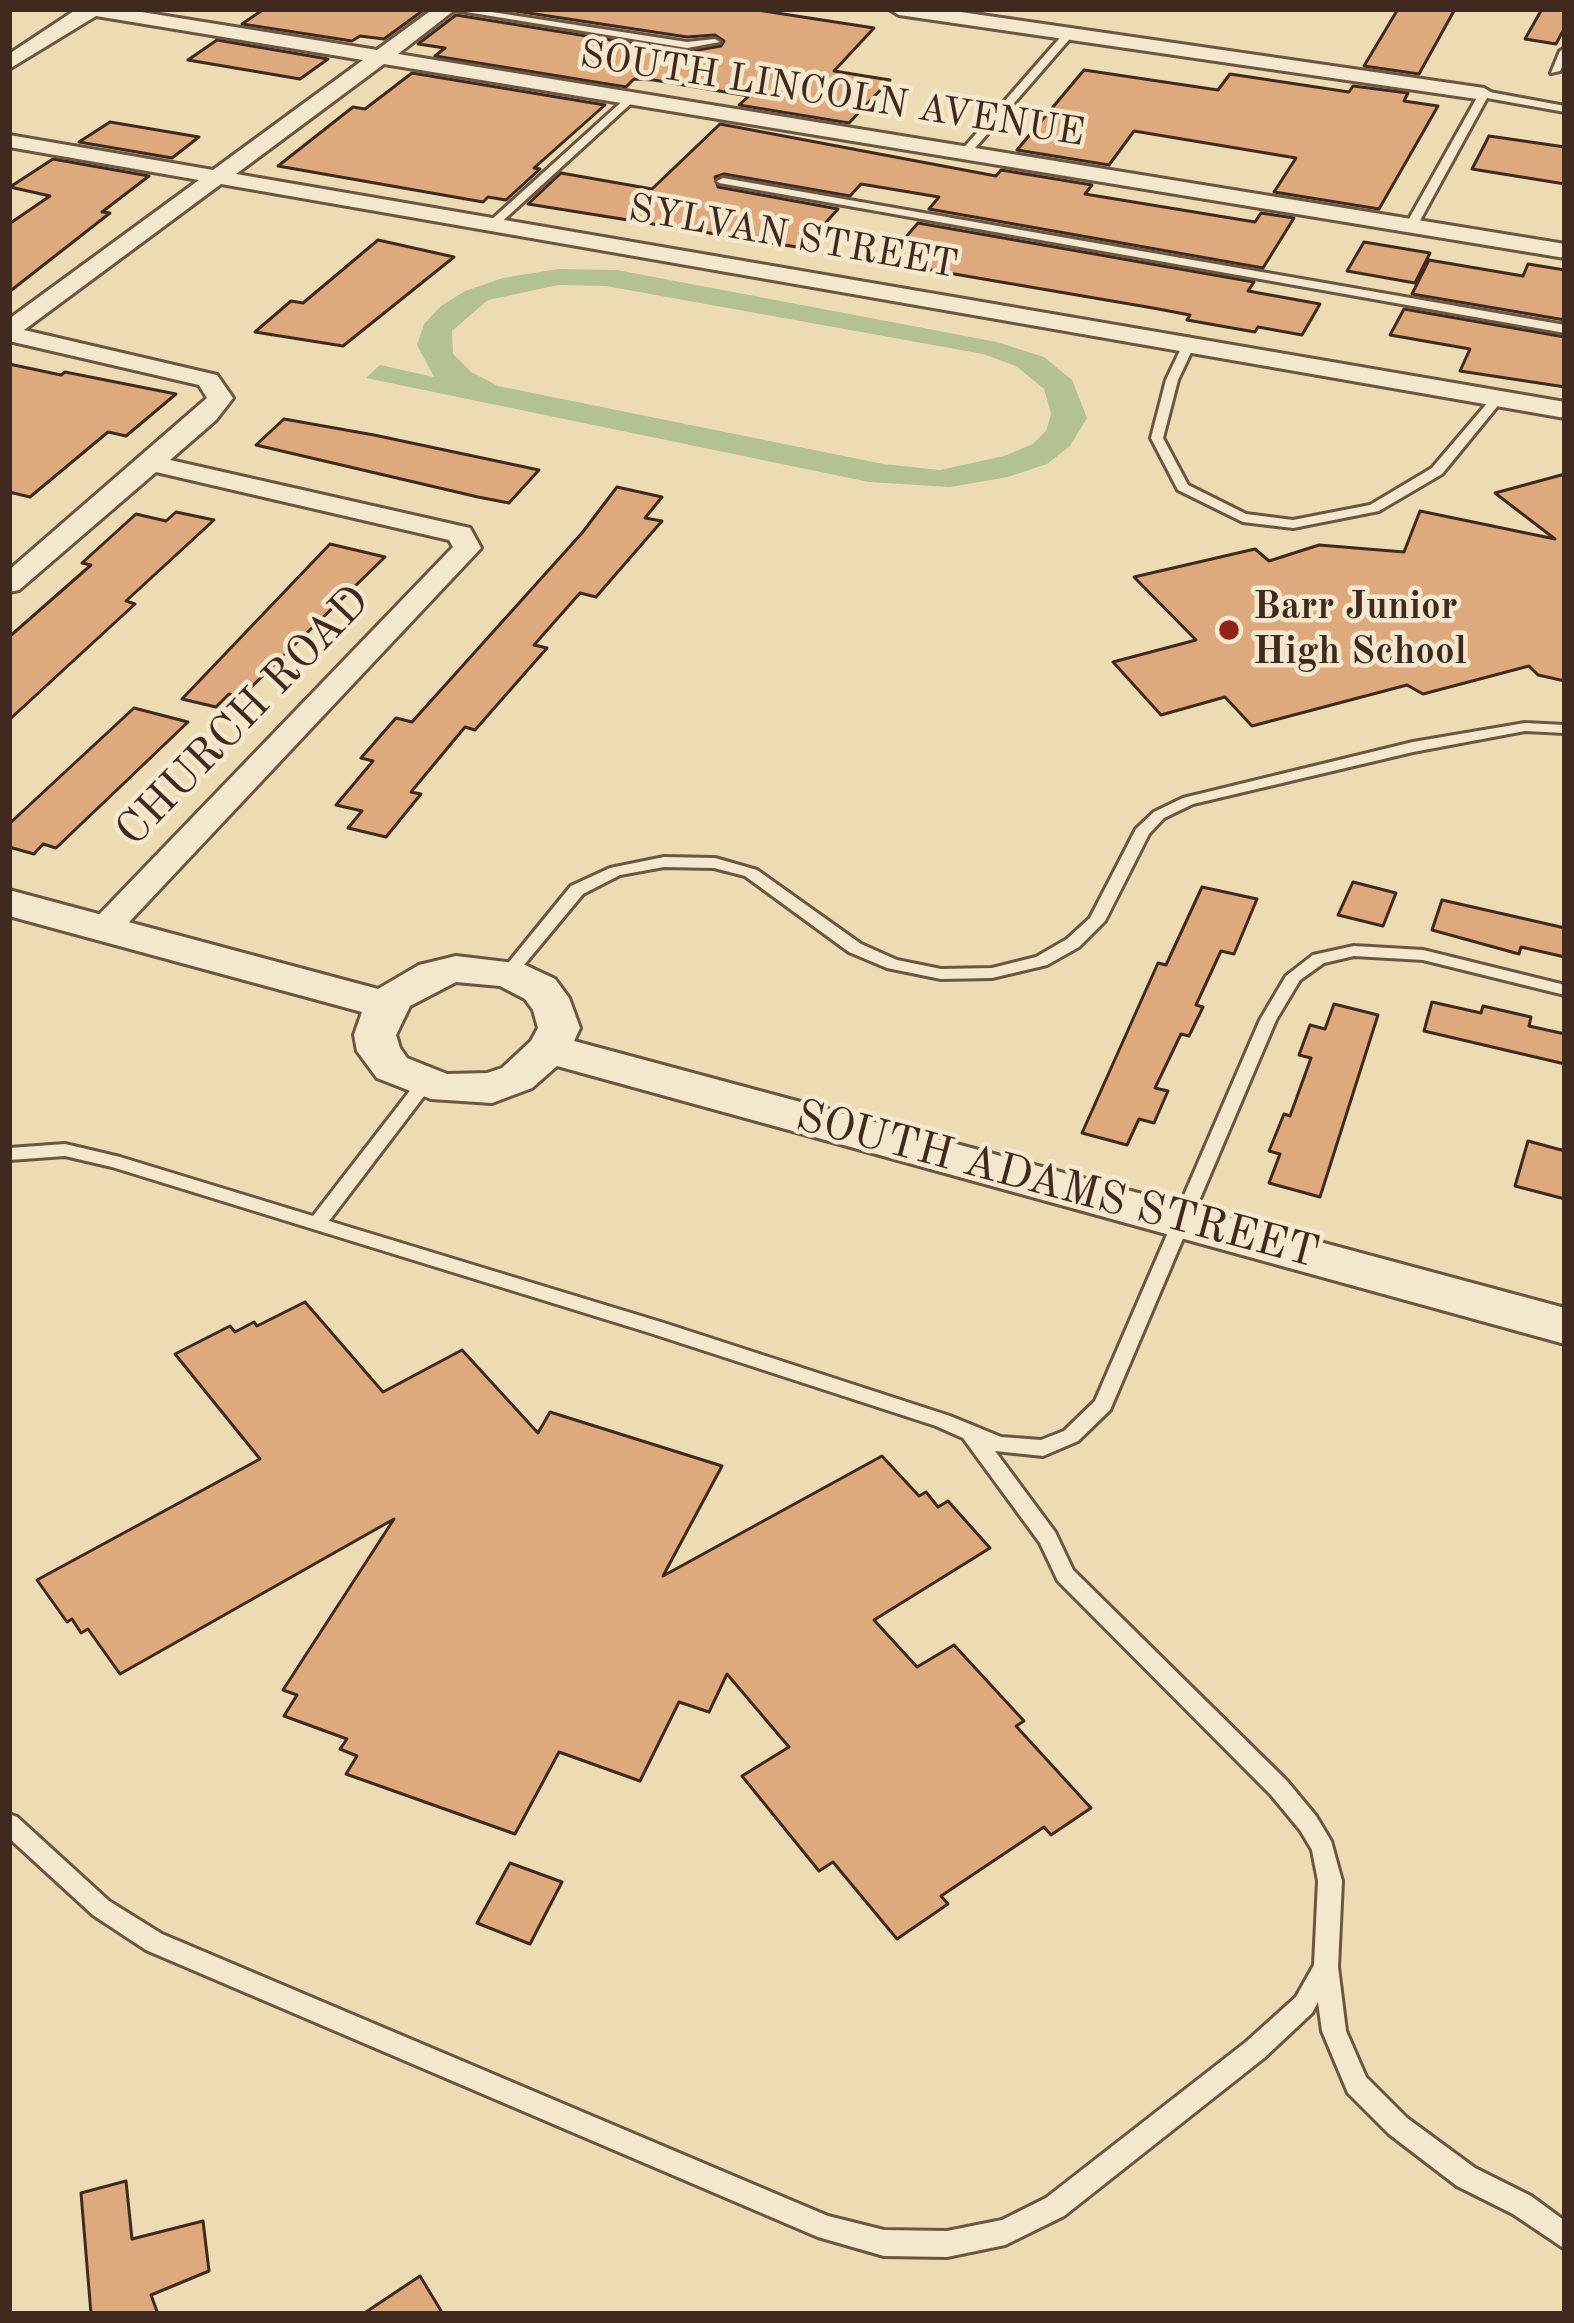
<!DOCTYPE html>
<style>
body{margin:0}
#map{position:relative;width:1574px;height:2323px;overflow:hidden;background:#eddcb3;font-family:"Old Standard TT",serif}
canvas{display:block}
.frame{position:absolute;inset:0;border:12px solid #402a1f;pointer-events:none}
</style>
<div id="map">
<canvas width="1574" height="2323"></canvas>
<div class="frame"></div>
</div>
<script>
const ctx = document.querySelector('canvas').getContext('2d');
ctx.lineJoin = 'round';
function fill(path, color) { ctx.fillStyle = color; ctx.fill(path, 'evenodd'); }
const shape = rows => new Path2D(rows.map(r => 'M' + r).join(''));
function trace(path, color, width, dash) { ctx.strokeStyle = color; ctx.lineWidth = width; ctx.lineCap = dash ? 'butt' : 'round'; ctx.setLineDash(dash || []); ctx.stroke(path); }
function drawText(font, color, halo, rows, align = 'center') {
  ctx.font = font + ' "Old Standard TT",serif'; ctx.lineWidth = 9; ctx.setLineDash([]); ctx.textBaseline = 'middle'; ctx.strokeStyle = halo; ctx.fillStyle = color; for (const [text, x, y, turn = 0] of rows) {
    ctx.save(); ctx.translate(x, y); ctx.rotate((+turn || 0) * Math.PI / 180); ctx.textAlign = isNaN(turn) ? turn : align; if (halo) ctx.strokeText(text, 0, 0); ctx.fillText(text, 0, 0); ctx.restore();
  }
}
const green = shape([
 [558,269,617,270,997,342,1044,357,1072,380,1087,418,1070,446,1047,464,1008,477,950,487,869,482,366,378,380,365,434,377,417,345,424,324,441,306,465,291,503,278],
 [558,285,606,286,983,354,1016,366,1044,389,1051,414,1046,431,1033,444,1004,456,940,470,883,464,498,386,471,372,453,354,452,331,488,300]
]);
const building = shape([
 [264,9,425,9,384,39,360,36,352,41,242,24,264,9],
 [502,9,751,9,874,28,834,71,890,80,849,123,739,105,749,96,654,80,634,79,626,87,435,56,445,48,418,44,456,15,686,52,721,46,724,41,715,35,687,37,502,9],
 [1398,9,1455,9,1419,74,1364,66,1398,9],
 [1542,9,1565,9,1565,27,1556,44,1525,39,1542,9],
 [217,40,328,59,300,79,188,60,217,40],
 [1084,70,1218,90,1230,74,1349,92,1353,86,1408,93,1404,101,1438,106,1379,209,1274,192,1296,158,1134,131,1109,165,1017,150,1084,70],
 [412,73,605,105,534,168,540,169,506,200,488,197,483,202,278,166,353,107,365,109,412,73],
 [110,122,199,137,172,158,79,142,110,122],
 [720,124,996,176,1001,170,1092,185,1085,194,1255,222,1261,213,1294,218,1263,268,929,209,939,197,861,184,850,196,724,174,715,177,718,187,838,209,803,248,528,204,561,173,652,189,720,124],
 [1489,136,1565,147,1565,184,1472,169,1489,136],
 [53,159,149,176,102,212,110,213,9,292,9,224,50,196,10,187,53,159],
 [918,223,1254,282,1248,291,1320,304,1302,335,1258,327,1255,332,1187,320,1190,315,1153,308,884,262,918,223],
 [378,240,454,257,343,346,255,332,291,301,303,303,378,240],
 [1364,242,1430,253,1415,283,1347,271,1364,242],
 [1429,260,1523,276,1528,264,1565,270,1565,320,1412,294,1429,260],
 [1404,309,1565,337,1565,387,1460,371,1470,349,1390,335,1404,309],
 [9,364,61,375,65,372,176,394,126,436,108,432,30,497,9,492,9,364],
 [284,419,374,435,539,470,509,503,478,497,256,445,284,419],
 [1565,474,1565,681,1538,675,1529,666,1423,694,1407,685,1252,726,1225,697,1161,715,1113,662,1196,640,1134,577,1255,549,1269,561,1319,545,1404,552,1420,511,1555,539,1495,493,1565,474],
 [617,487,662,497,645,518,662,521,596,597,580,593,534,645,547,648,475,730,465,727,411,792,421,794,386,837,348,828,362,811,336,805,373,761,361,758,396,718,412,722,582,533,617,487],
 [176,512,214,520,126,601,135,604,9,720,9,637,91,565,82,563,136,514,166,521,176,512],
 [330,544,385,557,241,697,229,694,216,707,182,699,330,544],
 [134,708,188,722,56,848,43,844,34,854,9,847,9,824,134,708],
 [1353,882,1396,893,1383,926,1338,915,1353,882],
 [1202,887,1257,899,1234,954,1221,951,1196,1005,1203,1007,1189,1036,1181,1034,1155,1088,1168,1091,1154,1123,1139,1119,1127,1145,1082,1133,1158,963,1166,965,1202,887],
 [1442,900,1565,928,1565,957,1521,947,1519,954,1432,930,1442,900],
 [1432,1002,1481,1013,1483,1006,1531,1017,1529,1026,1565,1034,1565,1064,1424,1031,1432,1002],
 [1334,1004,1378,1015,1320,1197,1269,1183,1280,1154,1269,1151,1284,1114,1290,1116,1311,1058,1299,1055,1310,1025,1325,1029,1334,1004],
 [1528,1141,1565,1151,1565,1199,1515,1186,1528,1141],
 [305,1302,383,1392,462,1350,538,1433,550,1412,722,1466,663,1576,882,1456,919,1496,926,1492,938,1507,948,1501,990,1548,874,1620,917,1667,954,1645,1024,1721,1016,1726,1091,1808,1051,1835,1044,1827,941,1896,948,1904,897,1939,833,1862,819,1871,742,1776,789,1747,727,1674,709,1712,679,1702,640,1781,559,1752,515,1834,346,1774,357,1756,340,1749,347,1739,284,1716,297,1695,283,1690,394,1519,120,1674,88,1629,81,1633,72,1619,67,1622,37,1580,260,1459,175,1354,230,1326,235,1332,254,1322,257,1326,305,1302],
 [510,1863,562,1882,530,1944,477,1923,510,1863],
 [126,2181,132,2239,203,2221,209,2271,151,2295,158,2314,91,2314,81,2193,126,2181],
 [420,2276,443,2314,363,2314,420,2276]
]);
const service = shape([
 [448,9,472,9,687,42,715,39,720,42,687,48,448,9],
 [1065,32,1074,34,969,155,961,155,961,151,1065,32],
 [1565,48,1565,61,1560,71,1551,73,1560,51,1565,48],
 [1484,91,1565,106,1565,112,1487,98,1417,226,1407,228,1405,226,1479,94,1484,91],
 [627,97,636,99,497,226,489,226,489,222,627,97],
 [723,178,1565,325,1565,333,719,183,717,181,723,178],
 [1190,338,1196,342,1178,380,1163,438,1188,485,1246,514,1293,520,1370,505,1432,468,1495,394,1505,397,1442,474,1379,511,1293,528,1243,522,1178,490,1151,438,1166,380,1184,342,1190,338],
 [1525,723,1565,725,1565,733,1525,731,1413,752,1193,804,1164,818,1149,834,1105,921,1079,947,1047,965,992,978,941,979,887,968,849,952,745,876,714,868,664,867,620,875,583,894,514,977,508,978,500,973,571,886,610,868,664,857,715,858,757,870,861,944,897,960,941,969,992,968,1036,957,1067,939,1090,918,1136,829,1154,812,1183,798,1413,742,1525,723],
 [1354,946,1423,950,1565,985,1565,995,1423,960,1354,956,1324,963,1300,980,1276,1020,1110,1410,1078,1441,1043,1456,995,1451,1055,1532,1073,1570,1287,1781,1316,1816,1331,1841,1342,1881,1338,1967,1346,2031,1366,2077,1407,2118,1475,2168,1531,2196,1565,2221,1565,2249,1513,2214,1457,2186,1389,2134,1348,2093,1322,2031,1318,2002,1312,2013,1264,2058,1064,2216,1005,2245,947,2257,884,2256,818,2237,146,1950,93,1915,9,1838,9,1814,17,1817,109,1901,162,1934,828,2216,884,2230,947,2231,1002,2220,1046,2198,1246,2042,1296,1997,1314,1965,1318,1881,1312,1850,1300,1830,1271,1795,1058,1581,1040,1543,963,1438,936,1426,650,1333,112,1167,65,1156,9,1160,9,1148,65,1144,120,1157,313,1216,419,1079,431,1079,434,1083,431,1087,329,1221,664,1323,950,1416,1001,1437,1041,1440,1064,1431,1095,1401,1260,1020,1286,976,1313,955,1354,946]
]);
const minor = shape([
 [123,9,377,50,433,9,456,9,398,54,1565,244,1565,258,384,64,236,174,1565,402,1565,418,221,184,24,330,217,375,233,398,216,420,170,460,470,528,481,548,115,937,91,937,87,930,91,923,453,547,449,540,156,472,19,590,9,592,9,570,207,398,199,385,9,341,9,319,199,180,9,147,9,135,213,170,363,60,96,16,9,69,9,54,77,9,123,9],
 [889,9,940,9,1484,88,1494,94,1484,100,899,15,889,9]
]);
const tertiary = shape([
 [9,890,378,989,419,965,456,956,523,964,555,979,569,998,580,1028,574,1041,1565,1308,1565,1344,557,1066,532,1088,492,1103,431,1099,377,1078,357,1051,354,1035,362,1012,9,916,9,890],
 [456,982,500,986,525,999,533,1010,538,1028,531,1041,502,1068,487,1073,447,1074,407,1058,400,1048,396,1035,410,1006,456,982]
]);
const markers = [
 [1229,630,12,"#8f2418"]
];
const farStreetnames = [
 ["SOUTH LINCOLN AVENUE",832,95,9],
 ["SYLVAN STREET",793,238,10]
];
const farPoinames = [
 ["Barr Junior",1253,608],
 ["High School",1253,653]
];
const streetNames = [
 ["CHURCH ROAD",244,717,-46],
 ["SOUTH ADAMS STREET",1057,1186,15]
];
fill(green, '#b3c290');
fill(building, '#dfa97e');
trace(building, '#402a1f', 3);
trace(service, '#6b5644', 6);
trace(minor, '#6b5644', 6);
trace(tertiary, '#6b5644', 6);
fill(service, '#f3e8ce');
fill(minor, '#f3e8ce');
fill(tertiary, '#f3e8ce');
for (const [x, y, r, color] of markers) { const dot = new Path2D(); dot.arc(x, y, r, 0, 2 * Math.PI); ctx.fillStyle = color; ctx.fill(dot); trace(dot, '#f3e8ce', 4.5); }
drawText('39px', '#402a1f', '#f3e8ce', farStreetnames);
drawText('bold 39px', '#402a1f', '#f3e8ce', farPoinames, 'left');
drawText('45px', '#402a1f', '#f3e8ce', streetNames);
</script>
